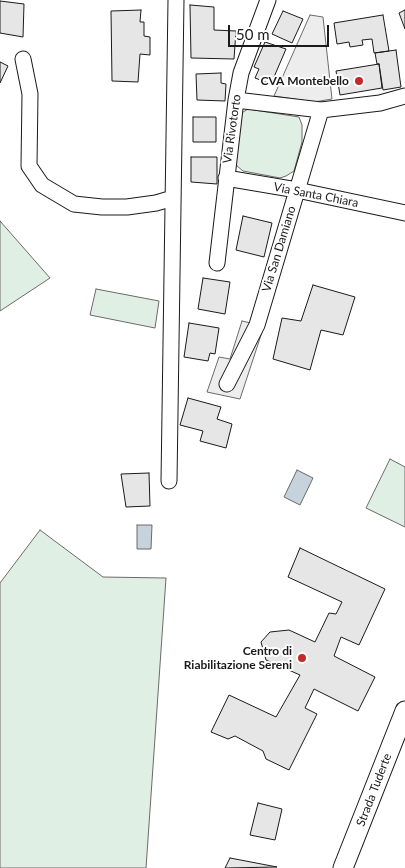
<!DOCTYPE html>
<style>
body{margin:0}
#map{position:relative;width:405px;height:868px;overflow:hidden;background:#fff;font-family:Lato,sans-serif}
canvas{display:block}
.scale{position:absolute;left:228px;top:25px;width:101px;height:22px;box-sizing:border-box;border:2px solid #1a1a1a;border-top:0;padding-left:6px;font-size:15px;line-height:18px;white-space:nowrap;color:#1a1a1a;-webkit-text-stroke:4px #fff;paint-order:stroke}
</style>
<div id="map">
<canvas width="405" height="868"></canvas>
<div class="scale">50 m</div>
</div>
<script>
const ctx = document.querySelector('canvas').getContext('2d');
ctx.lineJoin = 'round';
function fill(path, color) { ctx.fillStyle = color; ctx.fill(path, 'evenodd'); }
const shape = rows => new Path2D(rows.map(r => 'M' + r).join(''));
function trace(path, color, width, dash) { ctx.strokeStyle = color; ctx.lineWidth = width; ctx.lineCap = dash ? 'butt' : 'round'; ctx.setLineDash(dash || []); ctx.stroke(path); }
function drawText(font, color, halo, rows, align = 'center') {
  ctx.font = font + ' Lato,sans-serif'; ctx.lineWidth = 4; ctx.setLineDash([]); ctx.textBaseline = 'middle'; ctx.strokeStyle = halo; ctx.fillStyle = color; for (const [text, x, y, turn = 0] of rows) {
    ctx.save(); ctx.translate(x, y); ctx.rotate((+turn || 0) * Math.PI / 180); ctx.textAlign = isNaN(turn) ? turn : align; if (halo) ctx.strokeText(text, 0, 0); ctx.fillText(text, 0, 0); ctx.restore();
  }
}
const green = shape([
 [248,109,299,117,302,125,302,142,294,171,286,176,280,178,243,171,237,166,234,157,240,114,248,109],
 [0,221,50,278,0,311,0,221],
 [96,289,159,301,155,328,90,315,96,289],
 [390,459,405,467,405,527,366,508,390,459],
 [40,530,103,577,166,578,146,868,0,868,0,583,40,530]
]);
const parking = shape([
 [310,15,323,17,332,99,314,102,274,96,310,15],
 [242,321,264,326,240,399,207,392,219,357,230,359,242,321]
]);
const water = shape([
 [297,470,313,478,300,505,284,497,297,470],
 [137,525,152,525,151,549,137,549,137,525]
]);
const building = shape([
 [0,1,24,4,23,37,0,33,0,1],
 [190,5,214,7,214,30,236,31,234,59,191,58,190,5],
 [141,10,140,22,144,22,144,36,150,37,150,55,140,54,138,82,112,81,111,11,141,10],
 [405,10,405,29,399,13,405,10],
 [283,11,303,19,292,43,272,34,283,11],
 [383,15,389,51,374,53,372,39,362,40,363,45,350,47,349,42,337,44,334,23,383,15],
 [265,42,286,49,271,84,255,78,259,69,254,67,265,42],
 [396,50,401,87,383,90,379,64,377,64,375,53,396,50],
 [0,62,8,66,0,83,0,62],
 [379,64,382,88,340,95,336,71,379,64],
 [221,73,221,83,226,84,225,101,197,100,196,74,221,73],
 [193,117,216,117,216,142,193,142,193,117],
 [191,157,217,157,217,184,191,182,191,157],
 [243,216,272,223,264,257,236,250,243,216],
 [203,278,230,282,225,314,198,309,203,278],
 [313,285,355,297,343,335,321,330,310,370,273,359,282,318,301,321,313,285],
 [189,323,219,328,215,354,210,353,208,361,184,357,189,323],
 [188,398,221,407,217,419,232,424,226,448,200,441,203,431,180,425,188,398],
 [149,473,150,506,126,507,121,474,149,473],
 [300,548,385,589,359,645,341,637,334,656,375,677,358,711,314,689,305,708,317,714,289,770,266,759,263,751,235,736,228,739,211,732,229,695,276,717,300,675,266,660,261,642,270,632,289,630,315,642,329,613,336,614,342,602,288,577,300,548],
 [258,803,282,809,275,840,250,835,258,803],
 [230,858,277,867,225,868,230,858]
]);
const minor = shape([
 [23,59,30,94,29,166,42,185,74,204,102,207,127,207,156,203,173,198],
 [236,100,321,110,380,103,405,96],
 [226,178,297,190,405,213],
 [217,263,236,100,241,73,268,0],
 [227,384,257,325,321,110],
 [169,481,176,0]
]);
const major = shape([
 [343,868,405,711]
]);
const markers = [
 [359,81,5,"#c62828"],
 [302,658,5,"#c62828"]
];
const poiNames = [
 ["CVA Montebello",349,81],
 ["Centro di",292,651],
 ["Riabilitazione Sereni",292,665]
];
const streetNames = [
 ["Via Rivotorto",232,129,-82],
 ["Via Santa Chiara",316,195,11],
 ["Via San Damiano",279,249,-73],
 ["Strada Tuderte",374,790,-69]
];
fill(green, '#e0efe3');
trace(green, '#6a6a6a', 1);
fill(parking, '#ededed');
trace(parking, '#6a6a6a', 1);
fill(water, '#c6d2dc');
trace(water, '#6a6a6a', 1);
fill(building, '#e6e6e6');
trace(building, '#1a1a1a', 1);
trace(minor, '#1a1a1a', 17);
trace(major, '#1a1a1a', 21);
trace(minor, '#fff', 15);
trace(major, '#fff', 19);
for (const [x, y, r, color] of markers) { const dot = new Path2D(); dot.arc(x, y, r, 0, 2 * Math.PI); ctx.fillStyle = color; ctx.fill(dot); trace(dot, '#fff', 2); }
drawText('bold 12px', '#1a1a1a', '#fff', poiNames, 'right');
drawText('12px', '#1a1a1a', '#fff', streetNames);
</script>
